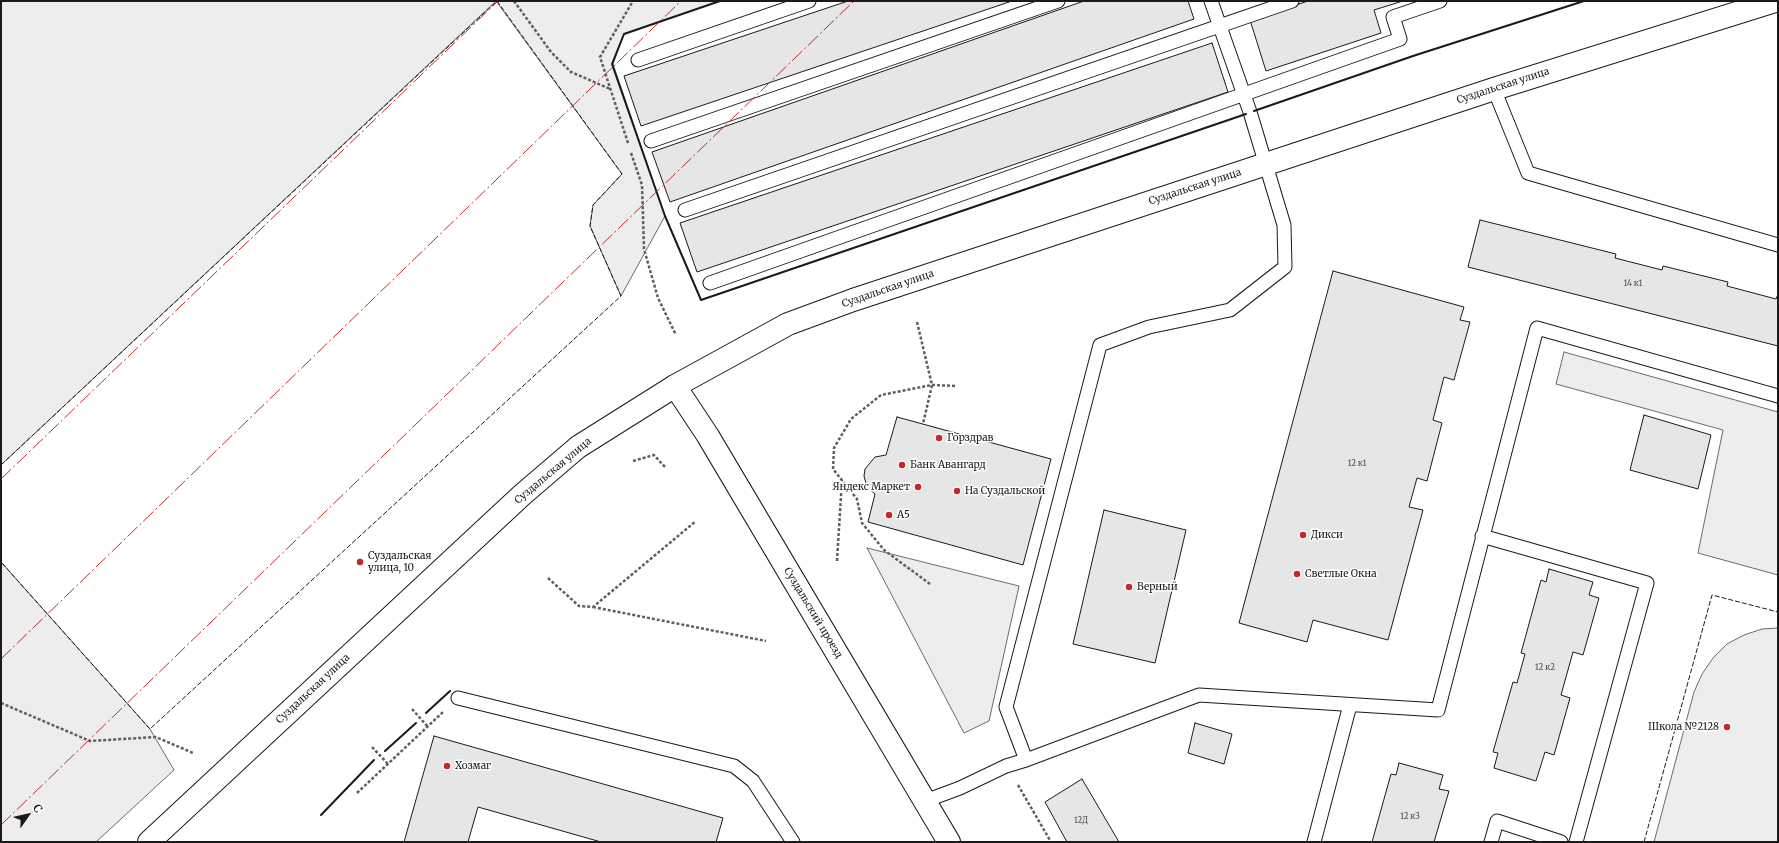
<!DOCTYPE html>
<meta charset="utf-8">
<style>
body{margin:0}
#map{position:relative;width:1779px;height:843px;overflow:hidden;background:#fff;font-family:Merriweather,serif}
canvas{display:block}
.frame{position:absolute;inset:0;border:2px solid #1a1a1a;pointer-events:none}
.north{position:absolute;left:8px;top:795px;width:40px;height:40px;-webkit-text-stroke:3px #fff;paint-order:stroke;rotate:56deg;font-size:11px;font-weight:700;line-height:16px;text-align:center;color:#1a1a1a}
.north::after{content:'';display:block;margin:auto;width:14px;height:18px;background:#1a1a1a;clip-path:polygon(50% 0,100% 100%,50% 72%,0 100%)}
</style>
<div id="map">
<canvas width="1779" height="843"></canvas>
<div class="frame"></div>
<div class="north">С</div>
</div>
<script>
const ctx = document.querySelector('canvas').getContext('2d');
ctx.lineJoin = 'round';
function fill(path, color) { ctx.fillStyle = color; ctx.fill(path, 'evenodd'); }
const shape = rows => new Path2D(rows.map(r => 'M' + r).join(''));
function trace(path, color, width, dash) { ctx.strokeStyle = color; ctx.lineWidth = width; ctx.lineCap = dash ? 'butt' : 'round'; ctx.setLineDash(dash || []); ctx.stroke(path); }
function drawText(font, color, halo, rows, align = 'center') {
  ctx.font = font + ' Merriweather,serif'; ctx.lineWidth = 3; ctx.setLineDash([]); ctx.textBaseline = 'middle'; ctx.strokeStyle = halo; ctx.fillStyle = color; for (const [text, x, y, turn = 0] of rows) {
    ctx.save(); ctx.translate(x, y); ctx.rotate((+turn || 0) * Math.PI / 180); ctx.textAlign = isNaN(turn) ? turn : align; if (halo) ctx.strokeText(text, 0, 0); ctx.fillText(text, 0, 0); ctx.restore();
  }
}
const built = shape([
 [1,1,720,1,624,34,613,64,665,216,621,296,590,226,593,205,622,174,496,1,1,465,1,1],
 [1564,352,1778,412,1778,575,1698,553,1723,430,1556,384,1564,352],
 [867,548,1019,586,989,721,964,733,867,548],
 [1,562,150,729,174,770,96,842,1,842,1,562],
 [1778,628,1778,842,1654,842,1694,692,1702,674,1713,658,1727,644,1744,635,1762,629,1778,628]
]);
const building = shape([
 [848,1,1012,1,641,126,624,76,848,1],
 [1084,1,1188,1,1194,19,670,202,652,152,1084,1],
 [1308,1,1403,1,1374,10,1381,33,1266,71,1250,20,1308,1],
 [1212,43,1228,92,697,272,680,223,1212,43],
 [1480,220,1616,254,1615,258,1662,270,1663,266,1728,282,1727,286,1776,299,1778,294,1778,346,1468,267,1480,220],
 [1333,271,1464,307,1460,320,1470,322,1454,380,1444,377,1433,420,1442,423,1427,481,1417,478,1409,507,1423,510,1388,640,1313,620,1307,642,1239,623,1333,271],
 [1644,415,1711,435,1698,489,1630,470,1644,415],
 [897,417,1051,459,1023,565,868,522,875,494,867,487,864,476,865,469,875,457,886,455,897,417],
 [1104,510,1186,530,1155,663,1073,644,1104,510],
 [1549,569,1593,582,1589,595,1599,598,1583,655,1573,652,1561,695,1570,698,1554,755,1545,752,1536,781,1494,768,1498,753,1493,752,1513,682,1517,683,1525,654,1521,653,1541,580,1546,582,1549,569],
 [1195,723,1232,734,1224,764,1188,753,1195,723],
 [434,736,723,818,716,842,601,842,478,807,468,842,404,842,434,736],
 [1399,763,1443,775,1439,789,1449,791,1434,842,1372,842,1391,774,1396,775,1399,763],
 [1082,779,1119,842,1067,842,1045,802,1082,779]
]);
const path = shape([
 [514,1,551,52,571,72,610,89],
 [628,143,600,57,633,1],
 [631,153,642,185,644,249,658,298,676,335],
 [917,322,932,385,923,424],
 [633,461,654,455,665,467],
 [837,561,842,480],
 [548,578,579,606,593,607,696,521],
 [930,584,884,550,862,523,857,499,833,469,834,448,851,419,881,395,932,385,957,386],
 [593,607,766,641],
 [1,703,90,741,156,737,193,753],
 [412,709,428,727],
 [372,747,388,764],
 [1018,785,1051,842],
 [357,793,443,712]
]);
const service = shape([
 [638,60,809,1],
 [1494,89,1528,173,1778,245],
 [651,141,1058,1],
 [685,210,1292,1],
 [710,283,1400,39,1393,17,1440,1],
 [1482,536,1647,583,1576,842],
 [458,698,734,766,753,781,793,842],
 [1026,760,1006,707,1100,345,1149,327,1230,310,1285,267,1284,225,1250,112,1211,1],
 [925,801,960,788,1006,766,1026,760,1199,695,1438,710,1537,328,1778,396],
 [1314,842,1350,705],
 [1491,842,1497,821,1561,842]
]);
const minor = shape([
 [675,386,708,436,949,842]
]);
const tertiary = shape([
 [149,842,522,495,578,447,675,386,788,324,853,300,1494,89,1775,1]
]);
const fence = shape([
 [1,465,497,1,622,174,593,205,590,226,621,296,150,729,1,562],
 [1644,842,1712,595,1778,612]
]);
const wall = shape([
 [720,1,624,34,612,64,665,216,701,300,1246,114],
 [1254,111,1413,56,1584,1],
 [426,713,450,691],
 [385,751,416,723],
 [321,815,374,760]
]);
const power = shape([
 [1,479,498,1],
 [1,659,681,1],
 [1,825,854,1]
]);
const markers = [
 [939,438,4,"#c62828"],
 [902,465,4,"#c62828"],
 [918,487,4,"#c62828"],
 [957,491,4,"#c62828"],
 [889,515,4,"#c62828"],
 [1303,535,4,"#c62828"],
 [360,562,4,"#c62828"],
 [1297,574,4,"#c62828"],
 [1129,587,4,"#c62828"],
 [1727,727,4,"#c62828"],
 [447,766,4,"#c62828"]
];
const numberNames = [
 ["14 к1",1633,284],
 ["12 к1",1357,464],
 ["12 к2",1545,668],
 ["12 к3",1410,817],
 ["12Д",1081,821]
];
const streetNames = [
 ["Суздальская улица",1503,86,-18],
 ["Суздальская улица",1195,187,-18],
 ["Суздальская улица",888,289,-19],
 ["Суздальская улица",553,471,-40],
 ["Суздальский проезд",813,613,59],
 ["Суздальская улица",313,689,-43]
];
const poiNames = [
 ["Горздрав",947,438],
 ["Банк Авангард",910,465],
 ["Яндекс Маркет",910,487,"right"],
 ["На Суздальской",965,491],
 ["А5",897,515],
 ["Дикси",1311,535],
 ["Суздальская",368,556],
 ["улица, 10",368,568],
 ["Светлые Окна",1305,574],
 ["Верный",1137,587],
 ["Школа №2128",1719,727,"right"],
 ["Хозмаг",455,766]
];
fill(built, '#ededed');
trace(built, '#6a6a6a', 1);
fill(building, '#e6e6e6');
trace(building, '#1a1a1a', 1);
trace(service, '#1a1a1a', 15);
trace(minor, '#1a1a1a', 24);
trace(tertiary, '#1a1a1a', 24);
trace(path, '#5f5f5f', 2.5, [3, 2]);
trace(service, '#fff', 13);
trace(minor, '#fff', 22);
trace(tertiary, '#fff', 22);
trace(fence, '#1a1a1a', 1, [5, 2]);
trace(wall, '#1a1a1a', 2);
trace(power, '#c62828', 1, [14, 3, 2, 3]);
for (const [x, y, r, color] of markers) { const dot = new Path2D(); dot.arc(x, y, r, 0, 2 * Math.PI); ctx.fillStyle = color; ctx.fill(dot); trace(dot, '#fff', 1.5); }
drawText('8px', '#4d4d4d', null, numberNames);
drawText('10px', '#1a1a1a', '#fff', streetNames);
drawText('10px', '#1a1a1a', '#fff', poiNames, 'left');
</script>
